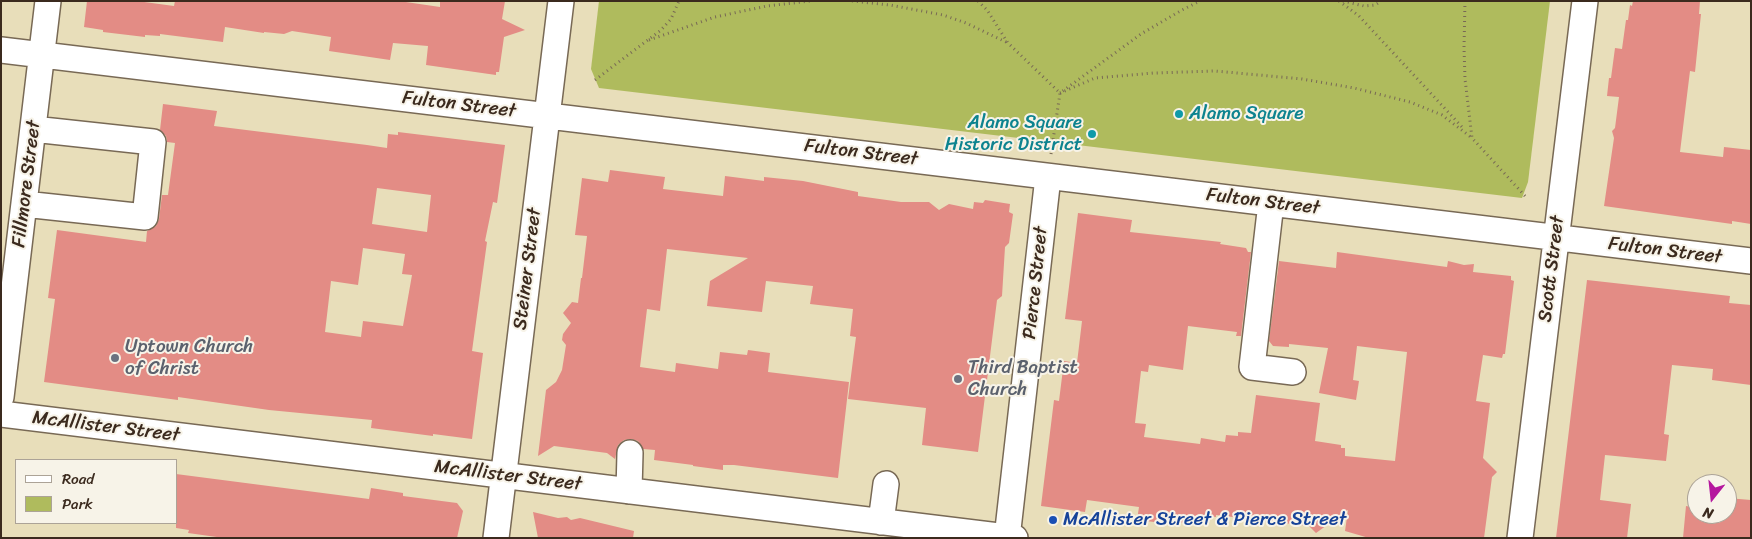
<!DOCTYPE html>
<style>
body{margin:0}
#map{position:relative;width:1752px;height:539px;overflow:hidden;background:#e8deba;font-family:Sriracha,sans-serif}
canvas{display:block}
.frame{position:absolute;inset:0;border:2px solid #3b2a1e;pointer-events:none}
.legend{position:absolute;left:15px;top:459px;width:162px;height:65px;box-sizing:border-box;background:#f7f3e8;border:1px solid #aca397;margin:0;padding:6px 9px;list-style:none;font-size:15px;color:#3b2a1e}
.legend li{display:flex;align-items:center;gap:10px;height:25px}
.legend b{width:25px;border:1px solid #aca397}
.north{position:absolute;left:1687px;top:474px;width:50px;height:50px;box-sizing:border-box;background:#f7f3e8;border:1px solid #aca397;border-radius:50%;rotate:196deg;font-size:14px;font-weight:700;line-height:20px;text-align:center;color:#3b2a1e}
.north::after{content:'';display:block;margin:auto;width:18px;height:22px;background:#b5179e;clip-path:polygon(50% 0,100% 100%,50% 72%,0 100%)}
</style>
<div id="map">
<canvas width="1752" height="539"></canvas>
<div class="frame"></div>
<ul class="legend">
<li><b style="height:6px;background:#fff"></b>Road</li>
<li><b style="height:14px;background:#afbb5d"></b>Park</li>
</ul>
<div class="north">N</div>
</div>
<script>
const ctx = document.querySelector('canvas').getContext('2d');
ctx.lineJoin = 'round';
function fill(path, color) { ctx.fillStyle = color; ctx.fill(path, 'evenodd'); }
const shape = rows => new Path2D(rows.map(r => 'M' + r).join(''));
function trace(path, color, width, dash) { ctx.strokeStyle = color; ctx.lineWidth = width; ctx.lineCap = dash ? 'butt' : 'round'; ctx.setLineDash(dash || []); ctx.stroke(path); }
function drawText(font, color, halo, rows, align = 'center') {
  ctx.font = font + ' Sriracha,sans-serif'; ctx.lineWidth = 4; ctx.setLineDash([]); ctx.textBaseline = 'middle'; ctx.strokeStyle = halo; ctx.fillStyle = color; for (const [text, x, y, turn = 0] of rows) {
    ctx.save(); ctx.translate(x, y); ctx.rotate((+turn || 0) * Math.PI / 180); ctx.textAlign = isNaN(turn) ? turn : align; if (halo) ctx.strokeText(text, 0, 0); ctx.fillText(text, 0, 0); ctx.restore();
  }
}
const green = shape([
 [599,1,1550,1,1528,182,1522,198,599,88,591,69]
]);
const building = shape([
 [87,1,137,1,174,6,175,1,399,1,440,7,440,1,505,1,502,19,525,30,504,37,499,72,496,72,496,75,426,65,428,46,393,43,390,60,329,51,331,37,292,31,284,34,264,32,264,33,225,27,223,42,160,34,160,36,145,35,145,37,103,32,103,30,84,27],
 [1633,1,1700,1,1699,14,1701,14,1695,72,1690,71,1680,152,1723,157,1724,147,1751,150,1751,224,1732,221,1732,224,1604,206,1614,138,1612,131,1615,128,1619,97,1607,96,1609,78,1611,78,1615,48,1622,49,1626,20,1628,20,1630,5,1632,6],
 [163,104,217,111,214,126,367,145,387,148,388,134,398,135,398,132,505,145,497,203,493,202,485,241,487,242,472,351,483,353,472,439,433,434,433,436,371,428,372,420,269,410,178,397,178,400,44,382,55,299,48,298,57,230,146,242,147,231,156,226,159,219,162,195,168,195,175,143,167,142,166,136,160,130],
 [377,188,431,195,427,232,372,224],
 [363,248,405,254,402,274,412,275,403,326,363,321,361,337,325,332,331,281,358,285],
 [610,170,665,177,663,189,723,196,725,176,764,181,764,177,803,181,858,192,858,196,901,202,929,202,939,210,949,204,973,209,974,202,983,203,985,200,1010,204,1009,212,1013,214,1009,243,1005,247,1002,296,997,300,978,452,922,445,926,408,848,399,856,337,850,336,853,309,810,304,813,286,766,281,762,312,707,306,710,281,748,258,667,249,660,311,647,309,640,367,675,372,676,363,718,369,720,352,747,355,748,350,770,353,768,372,849,382,838,478,734,465,723,465,723,470,693,466,693,465,654,460,655,450,643,449,638,441,631,439,624,440,618,445,615,459,607,453,554,446,538,456,546,390,556,382,562,370,566,345,562,340,563,334,571,323,563,313,572,302,578,303,581,278,582,278,587,236,575,235,582,178,608,182],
 [1078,213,1132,220,1130,232,1221,242,1220,244,1246,248,1248,252,1251,252,1241,336,1236,336,1237,332,1188,326,1183,370,1149,365,1148,372,1141,371,1135,423,1146,424,1144,437,1200,444,1201,438,1225,442,1226,435,1238,436,1238,432,1251,433,1256,395,1320,403,1315,441,1341,445,1341,448,1345,448,1345,456,1395,461,1407,352,1357,346,1353,380,1359,381,1356,400,1319,393,1328,348,1289,344,1289,347,1273,346,1269,341,1279,261,1336,268,1337,252,1447,267,1448,261,1464,265,1474,264,1473,272,1511,276,1511,280,1514,281,1505,354,1503,354,1502,358,1483,355,1476,401,1490,403,1483,458,1497,472,1492,477,1484,538,1369,538,1345,531,1348,510,1316,533,1309,526,1216,515,1216,517,1209,516,1208,519,1191,517,1191,524,1163,520,1163,523,1137,520,1139,507,1087,500,1085,512,1041,506,1054,400,1059,401,1064,361,1077,363,1082,321,1065,319],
 [1587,280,1730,296,1729,303,1751,305,1751,385,1712,380,1713,369,1672,365,1664,434,1669,435,1666,461,1605,455,1600,500,1631,504,1627,538,1556,538],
 [176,474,369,499,371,488,403,493,403,496,457,503,463,511,457,538,224,538,188,533,189,530,176,528],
 [1727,498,1751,500,1751,538,1683,538,1686,506,1697,508,1697,514,1727,514],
 [533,512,558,518,567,517,571,520,580,518,634,531,633,538,538,538]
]);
const path = shape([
 [852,1,890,5,943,15,966,23,1008,43],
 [978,1,987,10,1008,43,1060,93],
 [1339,1,1359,16,1463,128],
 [1343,1,1364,6,1375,5,1381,1],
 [1465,1,1464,48,1465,79,1472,138,1526,197],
 [649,40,715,17,767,6,810,1],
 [595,80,661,30,671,19,679,1],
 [1060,93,1095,78,1154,73,1215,71,1302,79,1354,88,1410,102,1442,115,1472,138],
 [1051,154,1060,93,1141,34,1182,10,1200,1]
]);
const minor = shape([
 [1,50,1751,261],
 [1271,203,1252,367,1293,372],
 [24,204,145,217,153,142,33,129],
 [1,397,48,1],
 [1,414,1015,538],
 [629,491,630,453],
 [881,522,886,484],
 [496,538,561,1],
 [1007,538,1048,177],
 [1520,538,1585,1]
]);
const markers = [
 [1179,114,5,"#0f9aa8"],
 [1092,134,5,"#0f9aa8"],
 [115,358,5,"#6b7280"],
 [958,379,5,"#6b7280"],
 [1053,520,5,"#1a4fb4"]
];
const streetNames = [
 ["Fulton Street",459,105,7],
 ["Fulton Street",861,153,7],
 ["Fillmore Street",27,184,-83],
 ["Fulton Street",1263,202,7],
 ["Fulton Street",1665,251,7],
 ["Steiner Street",528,269,-83],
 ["Scott Street",1552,269,-83],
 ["Pierce Street",1036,283,-84],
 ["McAllister Street",106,427,7],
 ["McAllister Street",508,476,7]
];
const cultureNames = [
 ["Alamo Square",1189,114],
 ["Alamo Square",1082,123,"right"],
 ["Historic District",1082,145,"right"]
];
const worshipNames = [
 ["Uptown Church",125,347],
 ["of Christ",125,369],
 ["Third Baptist",968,368],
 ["Church",968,390]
];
const transitNames = [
 ["McAllister Street & Pierce Street",1063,520]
];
fill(green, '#afbb5d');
fill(building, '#e38c85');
trace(minor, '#786955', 28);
trace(path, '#786955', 3, [1, 4]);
trace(minor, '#fff', 25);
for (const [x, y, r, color] of markers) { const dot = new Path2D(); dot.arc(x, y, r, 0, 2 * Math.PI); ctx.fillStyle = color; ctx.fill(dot); trace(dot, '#f7f3e8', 2); }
drawText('19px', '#3b2a1e', '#f7f3e8', streetNames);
drawText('19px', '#0d838f', '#f7f3e8', cultureNames, 'left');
drawText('19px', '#5b616d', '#f7f3e8', worshipNames, 'left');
drawText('19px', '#164399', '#f7f3e8', transitNames, 'left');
</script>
